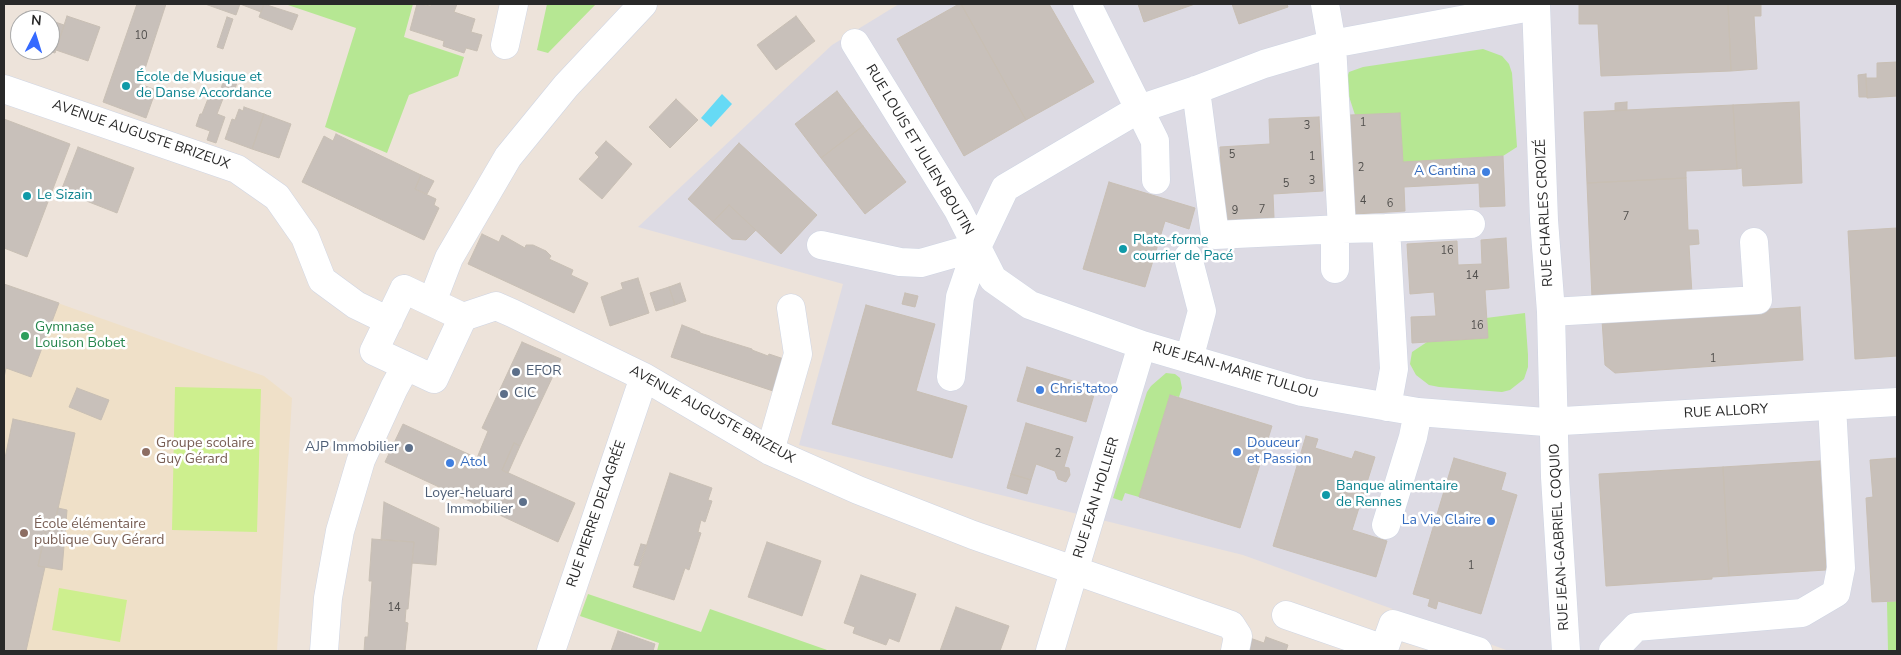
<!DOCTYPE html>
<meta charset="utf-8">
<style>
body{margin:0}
#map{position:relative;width:1901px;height:655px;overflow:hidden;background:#ede3da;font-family:"Nunito Sans",sans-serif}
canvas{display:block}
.frame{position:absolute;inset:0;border:5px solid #292929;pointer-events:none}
.north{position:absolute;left:10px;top:10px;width:50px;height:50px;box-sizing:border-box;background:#fff;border:1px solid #a9a9a9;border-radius:50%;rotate:5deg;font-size:14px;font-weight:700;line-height:20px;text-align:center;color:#292929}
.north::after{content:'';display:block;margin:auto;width:18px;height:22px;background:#356aff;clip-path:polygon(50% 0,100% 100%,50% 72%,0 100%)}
</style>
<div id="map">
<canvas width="1901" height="655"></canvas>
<div class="frame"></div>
<div class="north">N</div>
</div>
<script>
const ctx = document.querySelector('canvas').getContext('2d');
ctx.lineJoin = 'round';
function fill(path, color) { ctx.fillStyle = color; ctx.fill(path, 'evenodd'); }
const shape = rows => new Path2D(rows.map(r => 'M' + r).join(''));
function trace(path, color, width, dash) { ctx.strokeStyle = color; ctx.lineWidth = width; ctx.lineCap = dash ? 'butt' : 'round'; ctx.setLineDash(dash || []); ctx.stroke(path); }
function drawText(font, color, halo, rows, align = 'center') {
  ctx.font = font + ' "Nunito Sans",sans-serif'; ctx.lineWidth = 5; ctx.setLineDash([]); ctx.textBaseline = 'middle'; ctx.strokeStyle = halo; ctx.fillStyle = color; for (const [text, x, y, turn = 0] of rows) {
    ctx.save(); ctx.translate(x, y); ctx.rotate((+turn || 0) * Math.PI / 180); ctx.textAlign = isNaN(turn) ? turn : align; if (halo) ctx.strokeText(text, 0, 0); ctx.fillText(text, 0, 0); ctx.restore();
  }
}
const industrial = shape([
 [899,4,1897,4,1897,651,1509,651,1243,555,799,445,843,284,638,227,832,45]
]);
const education = shape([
 [4,284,264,376,292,398,277,651,4,651]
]);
const green = shape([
 [285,4,413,4,404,37,464,57,458,76,409,95,387,153,325,127,356,28],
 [547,4,596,4,548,53,537,50],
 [1483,49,1502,56,1509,64,1512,73,1517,147,1503,156,1403,162,1400,113,1355,115,1345,84,1349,72,1363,67],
 [1525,313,1528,355,1528,367,1524,379,1510,390,1502,392,1439,387,1429,385,1416,375,1410,364,1412,352,1427,342,1487,338,1486,318],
 [1166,373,1175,374,1180,378,1182,388,1179,397,1170,395,1139,497,1125,493,1122,501,1113,498,1147,392,1151,386],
 [588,594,701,632,710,609,830,651,657,651,659,643,580,616],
 [1897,601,1897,651,1888,651,1887,602]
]);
const pitch = shape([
 [175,387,261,389,257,532,172,530],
 [59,588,127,600,120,642,52,630]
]);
const water = shape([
 [722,94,732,104,711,127,701,118]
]);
const building = shape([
 [137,4,166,4,140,84,156,90,146,118,103,102,137,4],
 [205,4,240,4,236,15,205,4],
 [240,4,264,4,261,12,240,4],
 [264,4,298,15,292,30,259,17,264,4],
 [417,4,431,6,431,4,457,4,454,12,475,19,471,32,482,35,477,51,466,48,464,53,443,46,444,41,410,30,417,4],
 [959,4,961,4,1026,120,964,156,897,39,959,4],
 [961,4,1049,4,1094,82,1026,120,961,4],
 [1138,4,1195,4,1144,22,1138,4],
 [1232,4,1287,4,1288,7,1239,24,1232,4],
 [1579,4,1728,4,1731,71,1601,76,1598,24,1579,24,1579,4],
 [1728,4,1761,4,1761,16,1754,16,1757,69,1731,71,1728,4],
 [26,12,64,25,55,53,45,50,50,50,50,20,24,20,26,12],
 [67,16,100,27,88,61,56,50,67,16],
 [796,16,815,41,776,70,757,45,796,16],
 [227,17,233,19,223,49,217,47,227,17],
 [1897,62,1897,96,1867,98,1866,78,1877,78,1877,63,1897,62],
 [226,74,238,79,232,99,224,96,217,114,225,117,216,143,207,140,210,131,196,126,200,114,202,114,211,91,219,94,226,74],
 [1866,74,1867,97,1859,97,1858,75,1866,74],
 [837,91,863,126,821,158,795,124,837,91],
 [676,99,698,120,670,148,649,127,676,99],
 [1627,102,1627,110,1615,111,1615,103,1627,102],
 [1799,102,1802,183,1743,186,1742,168,1737,169,1733,105,1799,102],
 [1733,105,1737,169,1686,171,1686,178,1587,183,1584,112,1733,105],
 [244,107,264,114,252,149,225,139,232,119,235,120,239,109,243,111,244,107],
 [1400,113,1403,162,1503,156,1505,206,1480,207,1479,183,1404,187,1405,211,1355,214,1350,115,1400,113],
 [264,114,291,124,279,158,252,149,264,114],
 [1319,117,1323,191,1273,194,1274,218,1224,221,1220,147,1270,144,1269,119,1319,117],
 [4,119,70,144,27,257,4,248,4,119],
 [863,126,906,182,865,214,821,158,863,126],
 [336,134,421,175,415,189,436,199,434,205,439,208,424,240,302,182,324,136,333,141,336,134],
 [606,141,632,164,602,199,579,179,599,157,595,153,606,141],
 [739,143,817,215,781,254,729,205,713,222,688,199,739,143],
 [78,147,134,168,117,213,61,191,78,147],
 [421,175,434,181,427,194,415,189,421,175],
 [1686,178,1688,230,1698,230,1699,244,1689,245,1692,294,1592,298,1587,183,1686,178],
 [1109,182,1195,208,1189,229,1165,221,1145,287,1083,269,1109,182],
 [729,205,756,230,746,240,732,239,713,222,729,205],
 [1897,228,1897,356,1855,359,1848,231,1897,228],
 [482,234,499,242,502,235,525,248,526,245,533,245,546,251,551,256,549,259,573,270,571,275,588,283,574,313,468,264,482,234],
 [1506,238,1509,288,1485,290,1488,338,1412,343,1411,317,1436,316,1434,292,1410,294,1407,244,1457,241,1458,265,1482,264,1481,240,1506,238],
 [638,278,649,313,610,326,601,297,623,289,621,283,638,278],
 [680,283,686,301,675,305,669,287,680,283],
 [4,284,59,303,31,377,6,368,4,378,4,284],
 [669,287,675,305,656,311,650,293,669,287],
 [905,293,918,296,915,307,902,304,905,293],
 [866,305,935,324,916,391,967,406,952,458,832,424,866,305],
 [1800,307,1803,360,1615,373,1605,365,1602,320,1800,307],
 [682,325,700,332,700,333,752,349,752,350,768,356,769,354,787,360,776,392,671,357,682,325],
 [522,342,561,359,520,446,514,443,502,470,575,503,558,542,385,462,403,424,477,458,488,431,482,428,522,342],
 [1027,367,1096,388,1086,422,1017,401,1027,367],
 [77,388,109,400,101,420,69,407,77,388],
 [1170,395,1272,426,1240,528,1139,497,1170,395],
 [13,419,75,433,53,531,46,529,38,566,45,567,26,651,4,651,4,463,13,419],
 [1026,423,1073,437,1064,467,1069,468,1070,475,1066,482,1058,479,1055,471,1036,464,1031,480,1011,474,1026,423],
 [1306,436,1318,439,1315,448,1352,459,1355,451,1375,457,1352,530,1387,541,1376,577,1273,546,1306,436],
 [514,443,520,446,508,473,502,470,514,443],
 [1454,458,1506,473,1501,490,1517,495,1481,614,1438,601,1436,609,1428,606,1430,599,1413,594,1454,458],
 [1897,458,1897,601,1872,602,1866,498,1873,497,1870,460,1897,458],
 [1820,461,1826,570,1729,576,1723,467,1820,461],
 [1723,467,1729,576,1712,577,1712,579,1606,586,1599,474,1723,467],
 [670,473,712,488,708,500,712,501,705,522,701,520,698,532,701,533,689,570,685,568,674,600,633,587,670,473],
 [1011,474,1031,480,1027,494,1007,488,1011,474],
 [384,502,439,528,436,565,412,563,414,542,381,540,384,502],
 [58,508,67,510,62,570,38,566,46,529,53,531,58,508],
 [372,539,414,542,408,609,406,609,405,622,408,623,405,651,364,651,365,637,368,637,372,581,369,581,372,539],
 [767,542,821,561,802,616,748,597,767,542],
 [641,544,646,545,639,566,634,565,641,544],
 [861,575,916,594,899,642,889,638,886,645,853,633,855,627,844,623,861,575],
 [956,607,1009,626,1000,651,940,651,956,607],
 [618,631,655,644,653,651,611,651,618,631],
 [1266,637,1288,645,1286,651,1245,651,1250,638,1264,643,1266,637]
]);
const minor = shape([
 [1087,4,1155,141,1156,180],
 [1325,4,1332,44,1342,229,1386,228,1394,369,1387,407],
 [1536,4,1544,220,1551,312,1555,477,1566,651],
 [855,43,958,210,993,279,1030,305,1142,345,1302,392,1418,412,1545,422,1897,402],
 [505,45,514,4],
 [4,89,237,169,277,197,305,237,322,280,356,305,389,321],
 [1196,90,1215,235,1342,229],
 [1386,228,1471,224],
 [821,245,900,262,921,263,977,247],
 [1188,257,1202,311,1189,359],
 [1335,269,1335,230],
 [404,289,463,317,434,379,374,351,404,289],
 [432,302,449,258,508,157,566,86,643,4],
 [1551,312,1758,300,1754,242],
 [463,317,496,306,512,313,644,377,770,451,858,490,973,535,1231,625,1238,636,1235,651],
 [951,377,960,297,977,247,1005,188,1139,109,1196,90,1264,64,1332,44,1536,6],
 [770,451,798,354,791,308],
 [1386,525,1413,437,1418,412],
 [1286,615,1384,649,1393,624,1478,651],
 [324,651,328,598,340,531,361,460,394,388,406,366],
 [551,651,644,377],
 [1050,651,1142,345],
 [1613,651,1636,627,1802,613,1836,593,1841,568,1832,406]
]);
const markers = [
 [126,86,5,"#0f9aa8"],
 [1486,172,5,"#3f7fe0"],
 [27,196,5,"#0f9aa8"],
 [1123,249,5,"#0f9aa8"],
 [25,336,5,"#2e9e5b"],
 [516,372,5,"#5c6f8a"],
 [1040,390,5,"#3f7fe0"],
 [504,394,5,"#5c6f8a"],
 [409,448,5,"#5c6f8a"],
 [146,452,5,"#8d6e63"],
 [1237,452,5,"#3f7fe0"],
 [450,463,5,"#3f7fe0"],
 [1326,495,5,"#0f9aa8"],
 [523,502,5,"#5c6f8a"],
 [1491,521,5,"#3f7fe0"],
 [24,533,5,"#8d6e63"]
];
const numberNames = [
 ["10",141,36],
 ["1",1363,123],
 ["3",1307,126],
 ["5",1232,155],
 ["1",1312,157],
 ["2",1361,168],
 ["3",1312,181],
 ["5",1286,184],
 ["4",1363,201],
 ["6",1390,204],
 ["7",1262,210],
 ["9",1235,211],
 ["7",1626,217],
 ["16",1447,251],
 ["14",1472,276],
 ["16",1477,326],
 ["1",1713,359],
 ["2",1058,454],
 ["1",1471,566],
 ["14",394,608]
];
const cultureNames = [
 ["École de Musique et",136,78],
 ["de Danse Accordance",136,94],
 ["Le Sizain",37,196],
 ["Plate-forme",1133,241],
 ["courrier de Pacé",1133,257],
 ["Banque alimentaire",1336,487],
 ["de Rennes",1336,503]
];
const streetNames = [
 ["AVENUE AUGUSTE BRIZEUX",141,135,19],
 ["RUE LOUIS ET JULIEN BOUTIN",919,150,59],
 ["RUE CHARLES CROIZÉ",1545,213,-93],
 ["RUE JEAN-MARIE TULLOU",1235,371,16],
 ["RUE ALLORY",1726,412,-3],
 ["AVENUE AUGUSTE BRIZEUX",712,415,29],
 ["RUE JEAN HOLLIER",1097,498,-73],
 ["RUE PIERRE DELAGRÉE",597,514,-71],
 ["RUE JEAN-GABRIEL COQUIO",1560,537,-93]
];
const shopNames = [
 ["A Cantina",1476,172,"right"],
 ["Chris'tatoo",1050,390],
 ["Douceur",1247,444],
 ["et Passion",1247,460],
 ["Atol",460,463],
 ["La Vie Claire",1481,521,"right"]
];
const leisureNames = [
 ["Gymnase",35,328],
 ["Louison Bobet",35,344]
];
const serviceNames = [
 ["EFOR",526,372],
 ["CIC",514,394],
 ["AJP Immobilier",399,448,"right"],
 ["Loyer-heluard",513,494,"right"],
 ["Immobilier",513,510,"right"]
];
const educationNames = [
 ["Groupe scolaire",156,444],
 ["Guy Gérard",156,460],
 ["École élémentaire",34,525],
 ["publique Guy Gérard",34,541]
];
fill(industrial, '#dddbe4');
fill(education, '#efe0c8');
fill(green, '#b6e793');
fill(pitch, '#cdef8e');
fill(water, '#66daf5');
fill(building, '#c8c0ba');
trace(building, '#c8bfb4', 1);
trace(minor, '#cfd5e3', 29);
trace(minor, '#fff', 28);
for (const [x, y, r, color] of markers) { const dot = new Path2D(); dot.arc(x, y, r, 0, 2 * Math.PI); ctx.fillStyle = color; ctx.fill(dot); trace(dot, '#fff', 2); }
drawText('11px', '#514f4d', null, numberNames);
drawText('14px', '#0d838f', '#fff', cultureNames, 'left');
drawText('14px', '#292929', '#fff', streetNames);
drawText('14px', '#366cbe', '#fff', shopNames, 'left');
drawText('14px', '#27864d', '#fff', leisureNames, 'left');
drawText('14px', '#4e5e75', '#fff', serviceNames, 'left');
drawText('14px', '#785e54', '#fff', educationNames, 'left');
</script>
